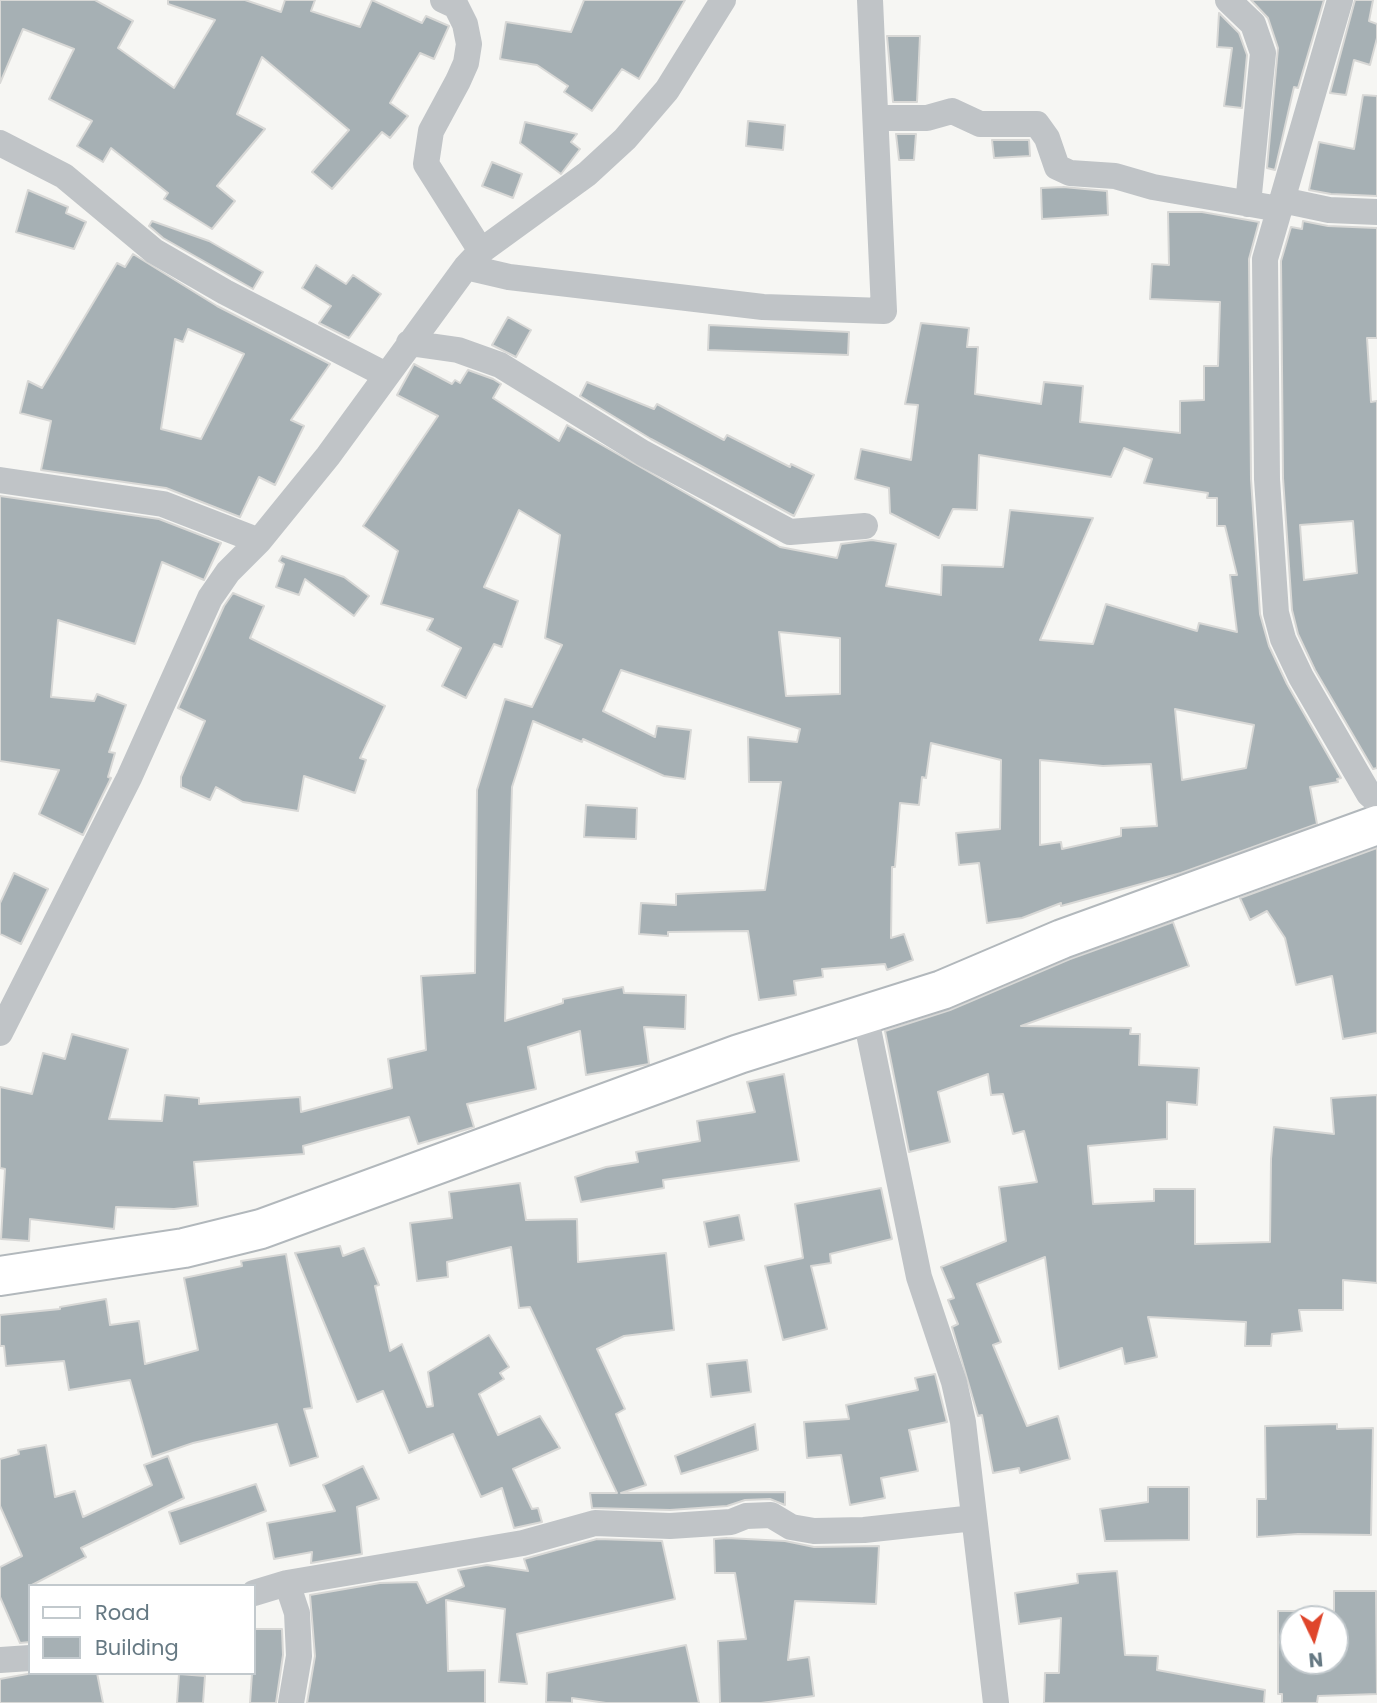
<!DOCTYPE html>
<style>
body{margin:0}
#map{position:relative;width:1377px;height:1703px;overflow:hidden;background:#f6f6f3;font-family:Poppins,sans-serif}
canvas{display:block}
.legend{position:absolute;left:28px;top:1584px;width:228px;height:91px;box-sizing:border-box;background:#fff;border:2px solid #c2c9cd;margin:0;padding:9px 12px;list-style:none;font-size:21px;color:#667983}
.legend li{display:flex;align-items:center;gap:14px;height:35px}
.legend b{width:35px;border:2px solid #c2c9cd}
.north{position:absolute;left:1279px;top:1605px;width:70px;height:70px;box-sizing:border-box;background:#fff;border:2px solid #c2c9cd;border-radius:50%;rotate:175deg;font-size:19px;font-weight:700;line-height:28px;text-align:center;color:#667983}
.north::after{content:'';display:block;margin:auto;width:24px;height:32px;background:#df452b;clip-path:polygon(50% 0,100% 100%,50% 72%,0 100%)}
</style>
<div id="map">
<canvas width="1377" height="1703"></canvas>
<ul class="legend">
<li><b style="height:9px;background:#fff"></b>Road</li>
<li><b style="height:19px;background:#a6b0b4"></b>Building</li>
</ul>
<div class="north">N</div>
</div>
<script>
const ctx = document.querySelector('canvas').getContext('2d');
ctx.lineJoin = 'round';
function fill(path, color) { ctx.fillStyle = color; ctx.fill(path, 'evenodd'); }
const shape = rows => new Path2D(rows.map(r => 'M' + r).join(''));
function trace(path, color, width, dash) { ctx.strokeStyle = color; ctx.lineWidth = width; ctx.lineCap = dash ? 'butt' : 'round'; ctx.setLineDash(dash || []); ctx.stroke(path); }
const building = shape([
 [0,0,95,0,133,21,118,48,174,88,215,20,168,4,168,0,245,0,281,12,285,0,315,0,311,11,360,27,372,0,422,23,426,16,449,26,434,59,420,53,390,103,408,116,390,138,382,132,332,189,312,172,349,130,262,57,237,114,265,129,217,186,235,201,212,229,164,199,168,193,111,148,103,162,77,146,92,121,49,99,74,49,23,29,0,83,0,0],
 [584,0,685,0,639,79,622,69,592,111,564,92,568,86,537,65,500,59,506,22,571,32,584,0],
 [1251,0,1324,0,1298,88,1294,87,1275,170,1267,168,1278,48,1268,18,1251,0],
 [1355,0,1373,0,1369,21,1377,24,1377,38,1370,65,1354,60,1346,95,1330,93,1355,0],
 [1219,13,1239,33,1247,55,1242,108,1224,106,1232,48,1217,47,1219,13],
 [887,36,920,36,917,102,893,102,887,36],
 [1363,95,1377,96,1377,196,1331,194,1309,190,1319,142,1354,149,1363,95],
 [748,121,785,125,783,150,746,146,748,121],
 [525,122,577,134,571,142,580,149,561,174,520,143,525,122],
 [896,134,916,134,914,160,899,160,896,134],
 [992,140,1029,140,1030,156,994,158,992,140],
 [492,162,522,174,513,198,482,186,492,162],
 [1063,187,1107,191,1108,215,1042,219,1041,188,1063,187],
 [28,190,68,207,66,213,86,222,74,249,16,232,28,190],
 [1168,212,1202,212,1259,222,1249,259,1251,479,1260,614,1269,646,1287,684,1341,778,1337,779,1338,782,1310,787,1317,824,1181,873,1061,906,1061,903,1022,918,987,923,979,863,959,865,956,833,1000,829,1001,760,931,743,926,778,922,777,919,805,900,803,895,867,892,867,891,938,904,934,913,960,887,970,885,964,822,969,823,977,794,981,796,995,759,1000,748,931,668,932,668,936,639,934,641,903,676,905,676,894,765,890,781,782,749,782,748,737,797,742,800,729,621,670,603,711,655,737,657,726,691,730,685,779,664,776,583,739,582,742,533,721,512,787,505,1021,563,1003,563,999,623,987,624,993,686,995,685,1029,644,1027,649,1064,586,1075,580,1031,528,1047,536,1089,467,1104,474,1127,418,1144,409,1117,303,1146,304,1154,194,1162,198,1206,174,1209,116,1207,114,1229,30,1219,29,1241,1,1239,5,1169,0,1168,0,1087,32,1094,43,1053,65,1059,72,1034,128,1049,109,1119,162,1121,165,1095,199,1098,199,1104,300,1097,301,1112,392,1088,388,1059,426,1050,421,976,475,973,477,790,505,699,532,707,562,645,545,638,560,535,519,510,484,587,518,601,502,647,494,644,466,698,442,686,461,648,427,630,433,619,381,604,398,551,363,526,438,416,397,395,414,364,452,384,455,380,460,383,468,370,493,379,501,384,493,398,559,441,567,425,780,547,837,558,841,544,872,540,896,544,886,586,941,595,942,565,1003,567,1010,510,1093,518,1040,640,1093,644,1106,604,1197,631,1199,623,1237,632,1230,575,1237,575,1225,526,1217,526,1217,498,1207,498,1208,493,1144,483,1152,459,1124,448,1111,477,979,455,977,510,953,509,939,538,890,513,889,488,855,479,861,449,911,460,918,405,905,404,921,323,969,328,967,347,978,347,975,394,1041,404,1044,382,1083,386,1080,422,1180,433,1180,401,1204,400,1204,366,1218,366,1220,302,1150,299,1152,264,1169,265,1168,212],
 [779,632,840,638,840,694,786,696,779,632],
 [1175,709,1254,725,1246,768,1182,780,1175,709],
 [1040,760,1103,766,1151,764,1157,826,1121,828,1121,836,1062,849,1061,842,1040,845,1040,760],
 [152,221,209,241,263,272,253,289,163,238,149,226,152,221],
 [1303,221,1328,226,1377,228,1377,338,1367,338,1371,402,1377,401,1377,768,1373,769,1315,670,1298,634,1292,610,1283,478,1281,261,1291,227,1302,229,1303,221],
 [1353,521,1357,573,1304,580,1300,525,1353,521],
 [133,254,217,306,330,364,291,420,304,426,275,485,259,477,240,517,166,488,41,470,51,421,20,413,28,381,42,388,117,263,125,267,133,254],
 [188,329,244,354,201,439,161,429,175,339,183,342,188,329],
 [316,265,346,284,353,275,381,294,349,338,319,323,331,306,302,288,316,265],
 [508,317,531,330,516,357,492,345,508,317],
 [709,325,849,332,848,355,708,350,709,325],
 [587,382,654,409,657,404,724,440,727,435,790,467,791,464,814,475,794,516,651,439,580,396,587,382],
 [0,496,159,519,221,543,204,580,162,562,135,644,58,620,51,697,94,701,97,694,126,705,109,752,115,753,108,777,111,778,83,835,39,814,59,770,0,761,0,496],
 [282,556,344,577,369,596,354,616,305,579,299,595,276,587,284,564,279,561,282,556],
 [233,593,264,606,250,638,385,706,360,758,366,760,355,793,304,776,298,811,243,802,216,787,210,800,181,787,181,777,205,721,178,708,224,606,233,593],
 [586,805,637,808,636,839,584,837,586,805],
 [1377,848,1377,1033,1343,1039,1332,976,1296,985,1285,938,1267,911,1250,920,1240,898,1377,848],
 [14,873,48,889,21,944,0,934,0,903,14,873],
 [1173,922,1189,966,1021,1026,1131,1028,1130,1034,1140,1034,1139,1065,1199,1068,1197,1105,1167,1102,1167,1139,1088,1146,1093,1204,1154,1201,1154,1189,1195,1189,1195,1244,1270,1242,1271,1159,1274,1127,1334,1134,1331,1098,1377,1095,1377,1283,1343,1280,1343,1310,1299,1310,1302,1331,1272,1334,1271,1346,1245,1346,1246,1322,1148,1317,1157,1357,1125,1364,1122,1348,1059,1369,1045,1257,977,1284,1001,1342,993,1345,1027,1426,1058,1416,1070,1459,1020,1473,1019,1468,993,1473,982,1415,978,1416,952,1327,958,1324,948,1300,954,1298,941,1267,1006,1241,999,1187,1037,1182,1024,1131,1013,1134,1003,1094,991,1095,988,1074,938,1092,950,1142,909,1152,885,1031,950,1010,1070,959,1173,922],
 [784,1074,799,1161,663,1180,664,1188,581,1202,575,1177,606,1167,638,1162,636,1152,700,1141,697,1121,755,1112,747,1082,784,1074],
 [520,1183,526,1220,577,1219,578,1262,666,1253,674,1330,624,1336,597,1349,625,1409,616,1414,646,1485,621,1493,785,1492,785,1505,770,1499,745,1500,727,1506,670,1510,592,1508,590,1493,617,1493,530,1307,519,1308,511,1247,447,1262,448,1277,417,1281,410,1223,452,1218,449,1192,520,1183],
 [881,1188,892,1239,830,1254,831,1263,811,1266,827,1329,783,1340,765,1266,803,1258,795,1204,881,1188],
 [739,1215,744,1240,709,1247,704,1222,739,1215],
 [340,1246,343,1256,364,1248,379,1285,375,1286,390,1351,402,1344,427,1407,433,1406,428,1372,489,1335,509,1367,500,1373,504,1379,479,1394,498,1435,540,1416,560,1448,513,1469,532,1509,538,1508,542,1522,514,1528,502,1488,481,1497,453,1434,409,1453,383,1391,357,1402,295,1253,340,1246],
 [286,1254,312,1408,304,1409,318,1457,290,1466,277,1424,193,1443,152,1457,130,1380,69,1390,64,1361,6,1366,4,1346,0,1346,0,1315,60,1309,60,1307,106,1299,110,1325,139,1321,145,1364,198,1350,184,1278,242,1266,241,1261,286,1254],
 [747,1360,751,1392,711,1397,707,1364,747,1360],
 [935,1374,947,1422,909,1430,918,1471,881,1478,885,1498,850,1505,841,1455,807,1458,804,1422,849,1419,846,1405,918,1390,915,1378,935,1374],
 [755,1424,758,1450,681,1474,675,1456,755,1424],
 [1337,1424,1337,1429,1373,1428,1371,1535,1298,1534,1257,1537,1257,1499,1266,1499,1265,1426,1337,1424],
 [46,1445,55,1497,75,1491,83,1517,152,1485,144,1465,168,1456,184,1498,81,1548,86,1557,30,1586,30,1642,20,1643,0,1597,0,1567,22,1556,0,1506,0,1459,19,1454,18,1450,46,1445],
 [363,1466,379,1499,357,1507,362,1554,311,1563,312,1552,274,1559,267,1523,335,1511,323,1485,363,1466],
 [256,1484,266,1511,180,1544,169,1512,256,1484],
 [1148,1487,1189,1487,1189,1540,1105,1541,1100,1509,1148,1502,1148,1487],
 [727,1538,785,1541,814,1547,879,1546,876,1604,795,1601,788,1660,809,1657,814,1696,761,1703,720,1703,718,1641,746,1639,735,1573,715,1573,714,1539,727,1538],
 [597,1539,662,1541,675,1599,517,1634,527,1684,499,1682,505,1609,446,1600,448,1671,485,1670,485,1703,307,1703,315,1656,310,1595,380,1583,417,1582,427,1603,464,1586,458,1570,487,1565,528,1571,524,1559,597,1539],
 [1117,1571,1125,1655,1158,1656,1157,1670,1265,1690,1264,1703,1044,1703,1045,1673,1059,1673,1061,1618,1019,1624,1015,1593,1078,1583,1077,1574,1117,1571],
 [1334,1591,1376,1591,1377,1694,1318,1696,1317,1703,1282,1703,1282,1694,1278,1694,1278,1611,1334,1611,1334,1591],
 [1293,1619,1335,1619,1335,1661,1293,1661,1293,1619],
 [255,1629,282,1629,283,1655,276,1703,250,1703,255,1629],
 [686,1645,699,1703,606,1703,572,1698,572,1703,546,1702,547,1673,686,1645],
 [33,1673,97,1673,103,1703,0,1703,0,1679,33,1673],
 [179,1674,205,1676,203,1703,177,1703,179,1674]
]);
const street = shape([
 [443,0,456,6,465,24,469,44,466,63,458,81,431,131,426,164,481,251],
 [1228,0,1253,24,1263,53,1248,204],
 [1340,0,1265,259,1267,479,1276,613,1283,639,1301,677,1369,794,1377,801],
 [876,118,927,118,952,111,980,124,1037,124,1047,138,1057,167,1070,173,1115,176,1153,187,1279,209],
 [0,143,64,176,154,251,225,292,386,375],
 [1282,200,1329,210,1377,212],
 [466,267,509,277,763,307,884,311,870,0],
 [409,343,458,350,500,365,643,453,790,532,865,526],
 [0,480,163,504,259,541],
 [865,1014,919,1277,954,1382,963,1422,996,1703],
 [0,1033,129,778,210,598,228,572,259,541,328,456,466,267,481,251,587,174,625,139,667,90,723,0],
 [287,1583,297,1613,299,1656,291,1703],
 [254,1593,287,1583,523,1543,595,1523,670,1526,731,1522,746,1516,771,1515,791,1527,814,1531,864,1530,974,1518],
 [0,1660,30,1658]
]);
const secondary = shape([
 [0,1276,184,1248,261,1229,739,1054,942,990,1062,939,1377,825]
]);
fill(building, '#a6b0b4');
trace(building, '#d8d8d6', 2);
trace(secondary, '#b2b8bc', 42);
trace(street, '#c0c4c7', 26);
trace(secondary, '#fff', 38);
</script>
